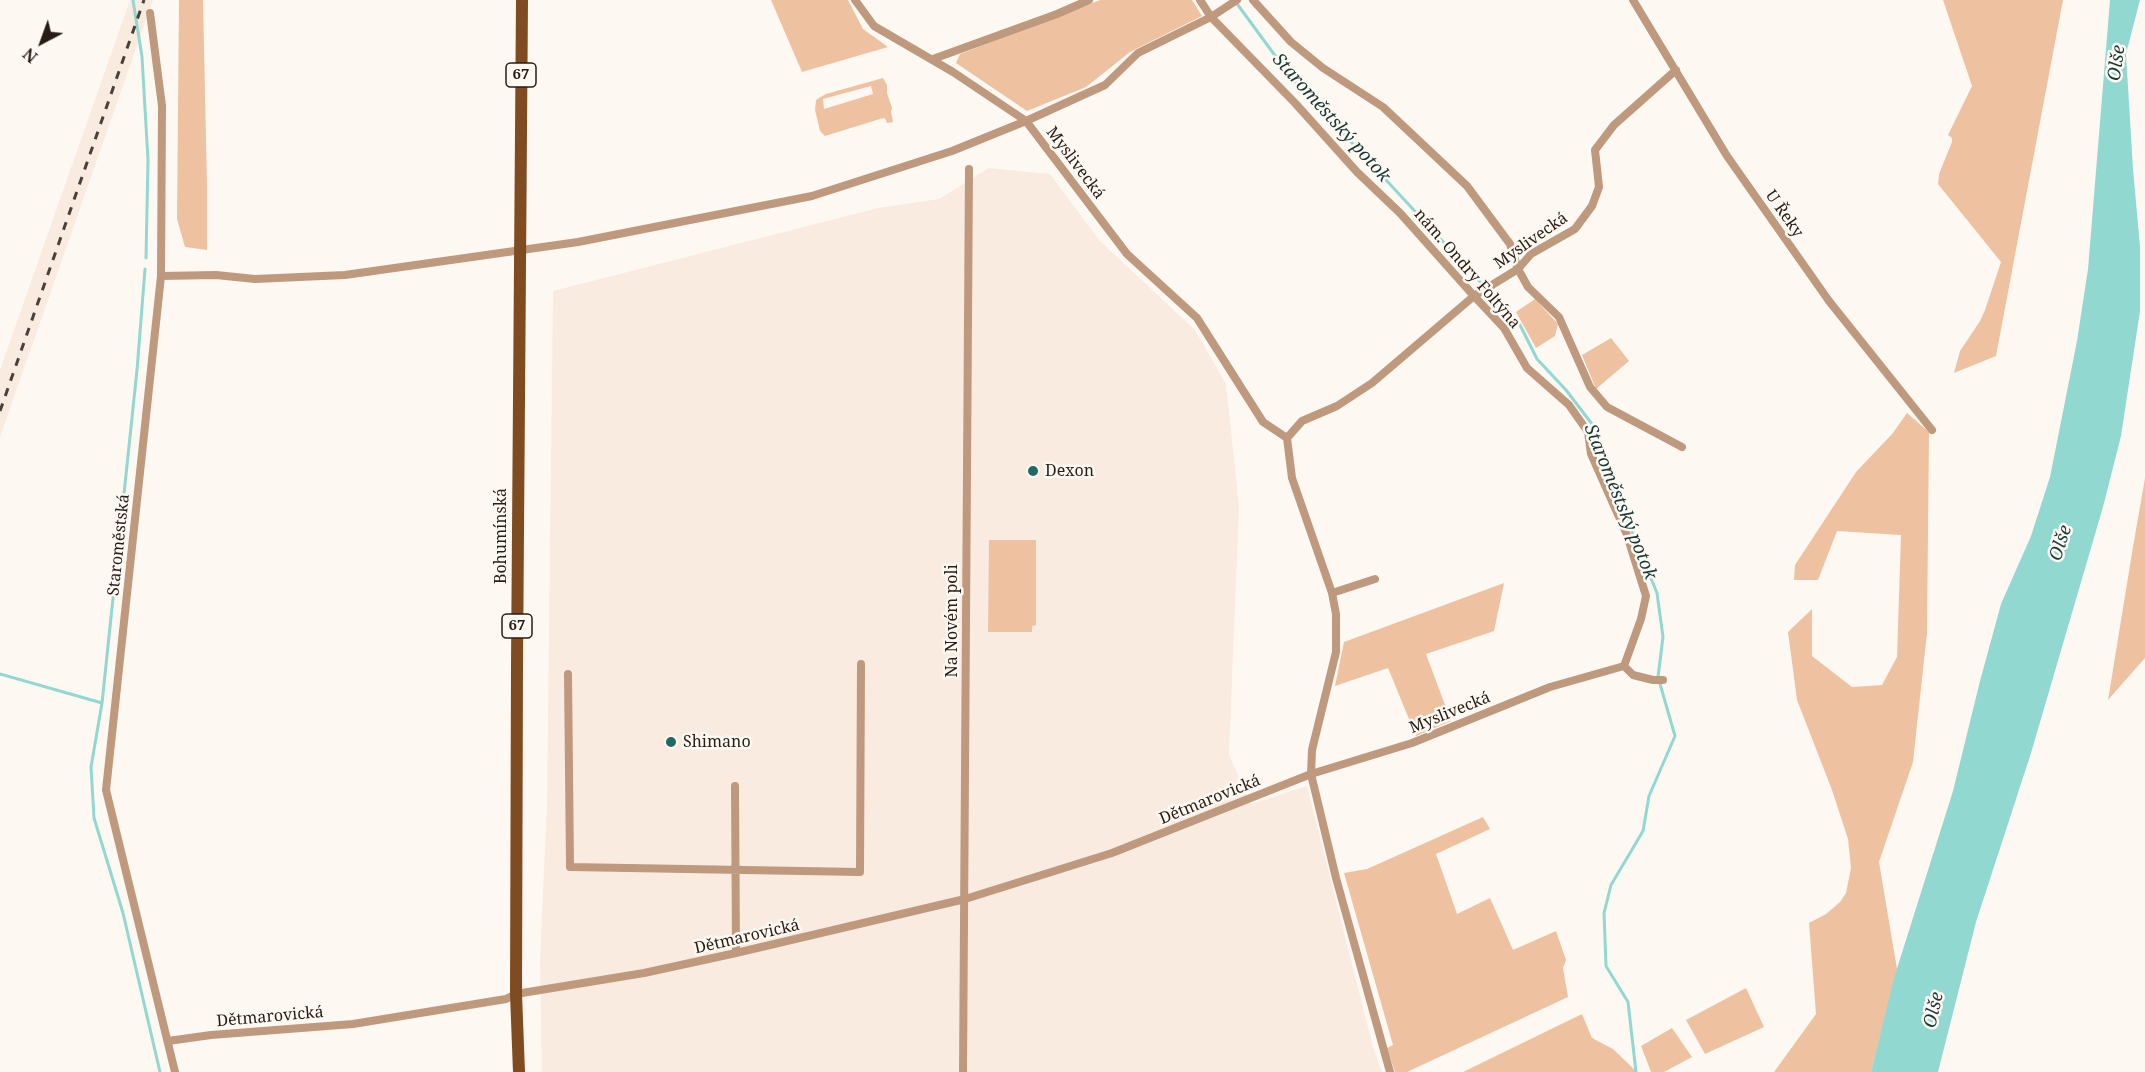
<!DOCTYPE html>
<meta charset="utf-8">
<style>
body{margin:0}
#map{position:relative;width:2145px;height:1072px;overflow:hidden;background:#fef8f3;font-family:"Noto Serif",serif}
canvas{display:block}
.north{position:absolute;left:12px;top:12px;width:60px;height:60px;-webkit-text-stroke:4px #fef8f3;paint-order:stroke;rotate:221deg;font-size:16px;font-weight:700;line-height:24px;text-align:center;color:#281d15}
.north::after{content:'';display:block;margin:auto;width:21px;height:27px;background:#281d15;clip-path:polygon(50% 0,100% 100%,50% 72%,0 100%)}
</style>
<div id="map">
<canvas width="2145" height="1072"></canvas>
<div class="north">N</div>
</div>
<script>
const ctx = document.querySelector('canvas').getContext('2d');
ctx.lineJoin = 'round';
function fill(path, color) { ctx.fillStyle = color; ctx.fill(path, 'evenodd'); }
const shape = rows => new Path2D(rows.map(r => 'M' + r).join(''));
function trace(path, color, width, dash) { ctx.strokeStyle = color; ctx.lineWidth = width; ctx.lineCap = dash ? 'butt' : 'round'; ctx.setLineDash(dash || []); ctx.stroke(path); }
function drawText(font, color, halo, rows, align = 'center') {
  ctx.font = font + ' "Noto Serif",serif'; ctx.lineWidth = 5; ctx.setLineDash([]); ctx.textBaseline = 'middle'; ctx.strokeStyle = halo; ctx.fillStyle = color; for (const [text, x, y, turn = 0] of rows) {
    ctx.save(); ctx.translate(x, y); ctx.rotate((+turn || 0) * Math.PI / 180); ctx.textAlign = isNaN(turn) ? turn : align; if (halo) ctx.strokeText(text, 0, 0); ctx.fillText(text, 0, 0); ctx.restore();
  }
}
const built = shape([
 [130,0,153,0,0,437,0,370],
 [989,168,1050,174,1100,241,1195,330,1226,384,1239,506,1229,755,1251,804,1307,786,1373,1047,1382,1072,542,1072,540,963,547,802,553,291,878,208,939,199]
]);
const green = shape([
 [179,0,203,0,207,185,207,250,185,247,177,219],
 [771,0,848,0,863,29,888,47,802,72],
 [1100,0,1192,0,1202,16,1130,52,1086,87,1027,111,956,63,960,54],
 [1943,0,2063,0,1996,356,1954,373,1960,351,1980,321,1985,310,2001,262,1938,184,1939,174,1952,142,1952,138,1948,135,1972,86],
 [883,78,887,85,887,93,892,108,891,112,893,122,887,123,885,118,880,119,825,136,820,131,815,110,816,100,819,98,826,94],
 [871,86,873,94,824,109,823,99],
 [1535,299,1558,324,1555,336,1536,348,1516,312],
 [1611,338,1629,361,1596,389,1582,355],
 [1907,413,1929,432,1927,633,1913,762,1879,862,1897,969,1871,1072,1774,1072,1816,1014,1809,923,1826,914,1840,902,1846,893,1851,868,1848,839,1832,790,1797,700,1788,632,1812,609,1812,656,1852,687,1882,685,1897,657,1901,535,1837,531,1818,580,1794,580,1795,565,1856,472,1893,433],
 [2145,478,2145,658,2108,700,2133,547],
 [989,540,1036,540,1036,625,1032,626,1032,632,988,632],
 [1504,583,1494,631,1426,654,1451,721,1416,736,1388,668,1335,686,1344,642],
 [1483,817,1490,829,1436,854,1457,914,1490,898,1513,950,1556,931,1566,960,1563,968,1568,997,1407,1072,1395,1072,1387,1048,1393,1045,1344,873,1367,869],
 [1746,988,1764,1027,1705,1054,1686,1020],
 [1582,1014,1592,1038,1613,1049,1637,1072,1463,1072],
 [1672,1028,1692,1057,1664,1072,1651,1072,1641,1046]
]);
const water = shape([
 [2110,0,2140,0,2126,54,2133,169,2140,247,2140,311,2121,436,2103,507,2031,753,1976,922,1938,1072,1871,1072,1894,978,1953,791,1980,681,2001,604,2031,536,2050,477,2077,341,2088,269]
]);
const stream = shape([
 [133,0,142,57,148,160,146,258],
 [1235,1,1290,76,1520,325,1537,359,1566,390,1592,424,1611,480,1657,593,1663,637,1658,677,1675,736,1649,796,1643,831,1611,885,1604,913,1606,966,1628,1002,1636,1072],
 [145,269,137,370,102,703,91,767,94,818,123,913,160,1072],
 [0,674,102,703]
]);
const street = shape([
 [855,0,874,26,953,72,1026,121,1127,254,1197,318,1263,422,1287,438],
 [1200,0,1211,17,1295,103,1357,172,1400,213,1474,296,1504,328,1527,368,1569,405,1588,432,1591,454,1627,535,1646,596,1641,619,1624,666],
 [1253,0,1291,42,1323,68,1383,107,1467,186,1510,244,1518,269,1528,287,1559,317,1590,387,1607,407,1682,447],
 [1633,0,1727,156,1829,301,1932,430],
 [150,13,162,106,161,276,106,790,175,1072],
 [933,59,1057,14,1089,0],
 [161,276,216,275,255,279,345,275,578,242,812,196,952,151,1026,121,1105,85,1138,53,1211,17,1237,0],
 [1332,593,1375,579],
 [1624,666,1633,675,1653,680,1663,680],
 [568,674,570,867,860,872,861,664],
 [735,786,736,953],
 [168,1041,211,1035,353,1024,506,999,516,994,644,973,736,953,965,899,1112,853,1311,774,1412,743,1550,687,1624,666],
 [963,1072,969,169],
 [1390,1072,1336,878,1311,774,1312,750,1336,652,1336,614,1332,593,1292,478,1287,438,1302,421,1337,406,1372,383,1474,296,1518,269,1531,254,1575,229,1592,206,1599,187,1595,150,1614,125,1676,70]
]);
const primary = shape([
 [519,1072,516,994,517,664,522,0]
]);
const rail = shape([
 [0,411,144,0]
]);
const markers = [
 [1033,471,6,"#1f6a64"],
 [671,742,6,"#1f6a64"]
];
const shields = [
 [521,75,30],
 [517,626,30]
];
const shieldNames = [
 ["67",521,75],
 ["67",517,626]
];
const streetNames = [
 ["Myslivecká",1075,163,53],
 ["U Řeky",1784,214,55],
 ["Myslivecká",1531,241,-35],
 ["nám. Ondry Foltýna",1467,269,49],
 ["Bohumínská",501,536,-90],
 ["Staroměstská",119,545,-84],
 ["Na Novém poli",952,621,-90],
 ["Myslivecká",1450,713,-22],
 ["Dětmarovická",1210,800,-22],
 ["Dětmarovická",747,937,-13],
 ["Dětmarovická",270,1017,-5]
];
const poiNames = [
 ["Dexon",1045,471],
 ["Shimano",683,742]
];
const waterNames = [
 ["Olše",2117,63,-82],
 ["Staroměstský potok",1331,118,48],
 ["Staroměstský potok",1620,502,68],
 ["Olše",2061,543,-72],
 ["Olše",1934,1010,-77]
];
fill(built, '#faebe0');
fill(green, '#eec2a1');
fill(water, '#91d8d1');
trace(stream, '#91d8d1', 3);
trace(street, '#be997d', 8);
trace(primary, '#7e4c20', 12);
trace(rail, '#4a4039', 3, [8, 8]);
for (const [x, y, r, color] of markers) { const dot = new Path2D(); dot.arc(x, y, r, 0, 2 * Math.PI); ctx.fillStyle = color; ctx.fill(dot); trace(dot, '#fef8f3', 2); }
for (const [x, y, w] of shields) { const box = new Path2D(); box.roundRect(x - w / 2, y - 12, w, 24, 4.5); ctx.fillStyle = '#fef8f3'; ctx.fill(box); trace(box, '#281d15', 1.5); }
drawText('bold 15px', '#281d15', null, shieldNames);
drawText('16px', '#281d15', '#fef8f3', streetNames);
drawText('16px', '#281d15', '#fef8f3', poiNames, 'left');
drawText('italic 18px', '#163936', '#fef8f3', waterNames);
</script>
